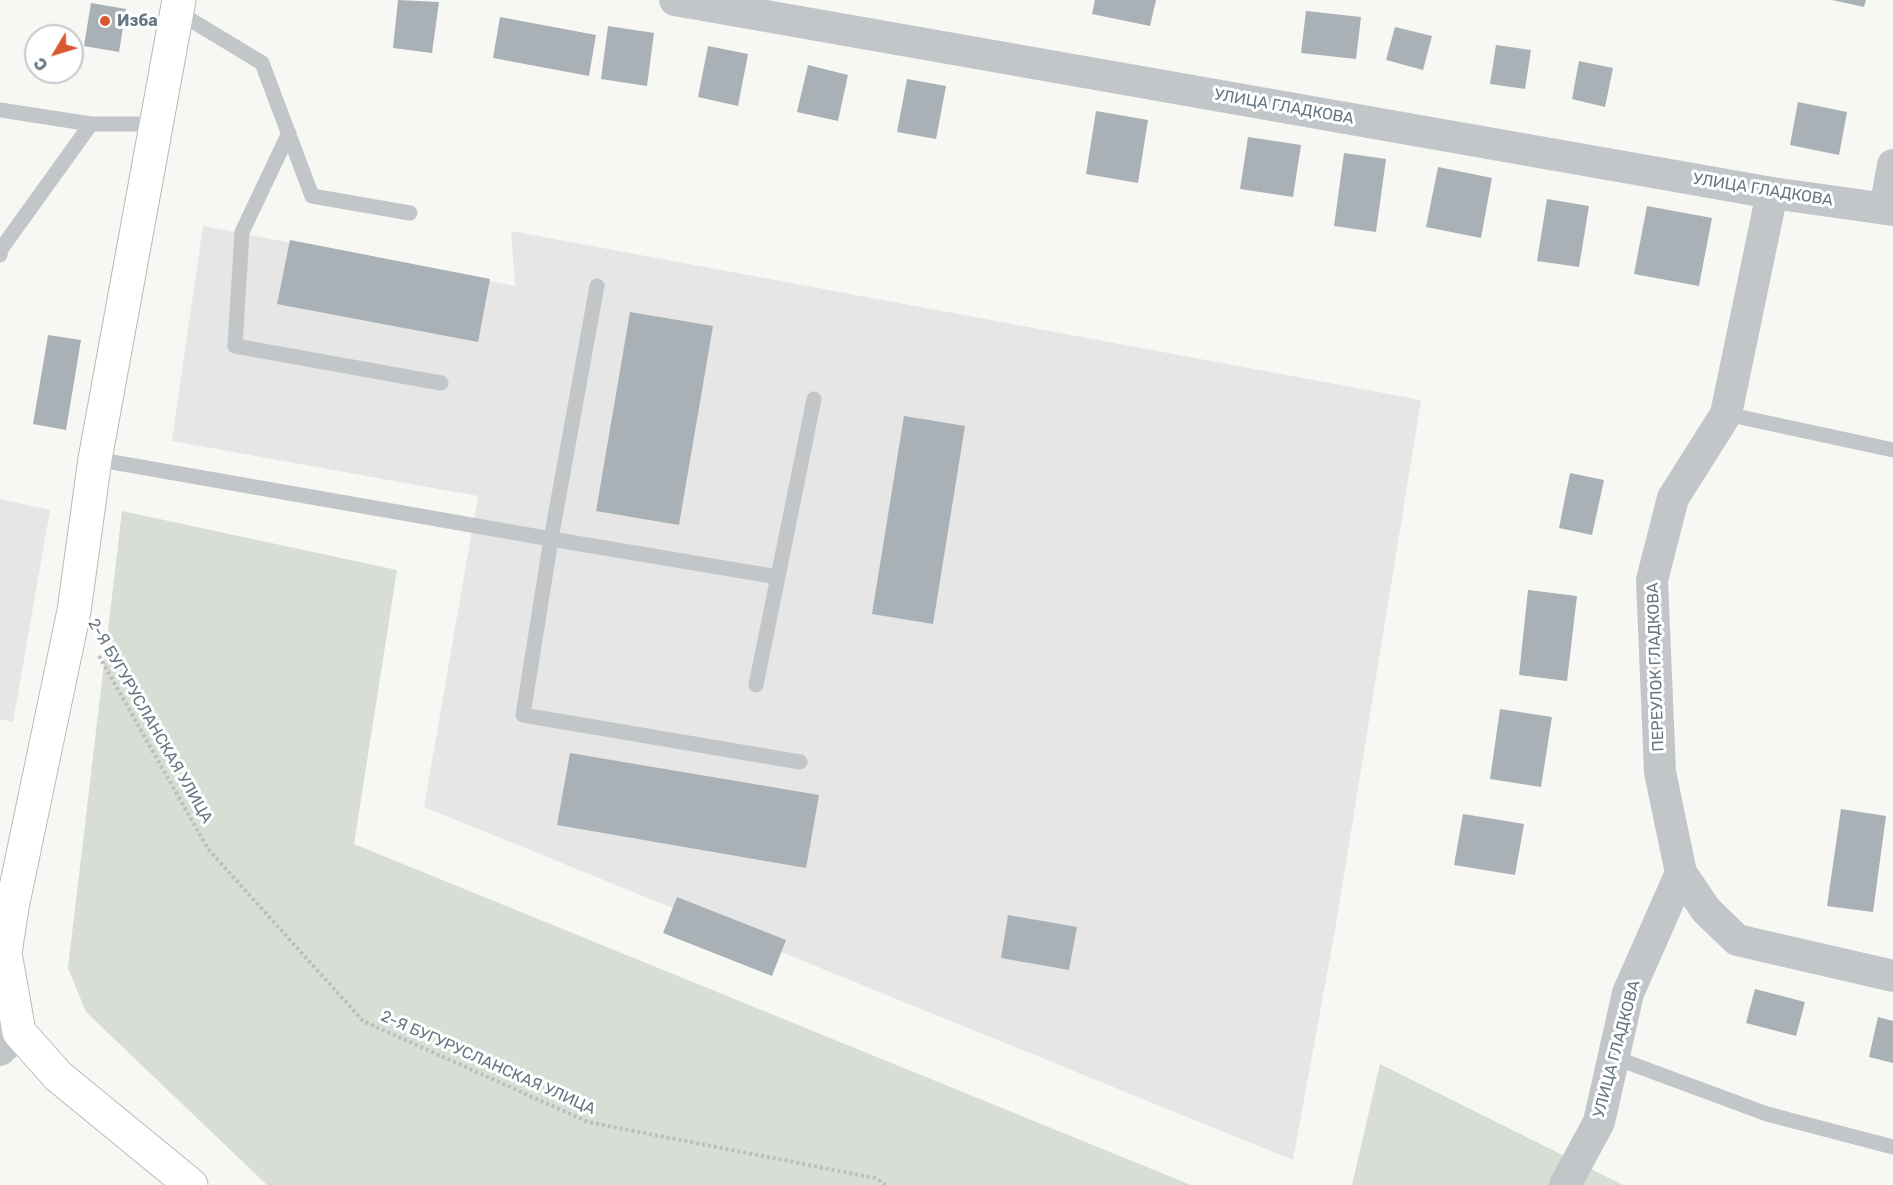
<!DOCTYPE html>
<meta charset="utf-8">
<style>
body{margin:0}
#map{position:relative;width:1893px;height:1185px;overflow:hidden;background:#f7f7f4;font-family:Rubik,sans-serif}
canvas{display:block}
.north{position:absolute;left:24px;top:24px;width:60px;height:60px;box-sizing:border-box;background:#fff;border:2px solid #c2c9cd;border-radius:50%;rotate:232deg;font-size:16px;font-weight:700;line-height:24px;text-align:center;color:#677783}
.north::after{content:'';display:block;margin:auto;width:21px;height:27px;background:#da5831;clip-path:polygon(50% 0,100% 100%,50% 72%,0 100%)}
</style>
<div id="map">
<canvas width="1893" height="1185"></canvas>
<div class="north">С</div>
</div>
<script>
const ctx = document.querySelector('canvas').getContext('2d');
ctx.lineJoin = 'round';
function fill(path, color) { ctx.fillStyle = color; ctx.fill(path, 'evenodd'); }
const shape = rows => new Path2D(rows.map(r => 'M' + r).join(''));
function trace(path, color, width, dash) { ctx.strokeStyle = color; ctx.lineWidth = width; ctx.lineCap = dash ? 'butt' : 'round'; ctx.setLineDash(dash || []); ctx.stroke(path); }
function drawText(font, color, halo, rows, align = 'center') {
  ctx.font = font + ' Rubik,sans-serif'; ctx.lineWidth = 6; ctx.setLineDash([]); ctx.textBaseline = 'middle'; ctx.strokeStyle = halo; ctx.fillStyle = color; for (const [text, x, y, turn = 0] of rows) {
    ctx.save(); ctx.translate(x, y); ctx.rotate((+turn || 0) * Math.PI / 180); ctx.textAlign = isNaN(turn) ? turn : align; if (halo) ctx.strokeText(text, 0, 0); ctx.fillText(text, 0, 0); ctx.restore();
  }
}
const built = shape([
 [203,226,515,286,511,231,1421,400,1335,930,1293,1160,424,807,478,496,172,441],
 [0,499,50,510,13,722,0,719]
]);
const green = shape([
 [122,511,397,570,354,844,1191,1185,267,1185,86,1012,68,968],
 [1380,1064,1623,1185,1352,1185]
]);
const building = shape([
 [398,0,439,2,432,53,393,48],
 [1095,0,1156,0,1150,26,1092,14],
 [1832,0,1866,0,1864,7],
 [91,3,126,9,119,52,84,46],
 [1306,11,1361,17,1356,59,1301,53],
 [500,17,596,35,589,76,493,58],
 [608,26,654,33,647,86,601,79],
 [1395,27,1432,36,1423,70,1386,60],
 [1496,45,1531,50,1525,89,1490,84],
 [708,46,748,54,738,106,698,97],
 [1579,61,1613,68,1605,107,1572,99],
 [808,65,848,75,838,121,797,112],
 [907,79,946,86,936,139,897,132],
 [1798,102,1847,112,1839,155,1790,145],
 [1096,111,1148,120,1138,183,1086,174],
 [1248,137,1301,145,1293,197,1240,189],
 [1344,153,1386,159,1376,232,1334,226],
 [1438,167,1492,178,1481,238,1426,227],
 [1547,199,1589,206,1579,267,1537,261],
 [1647,206,1712,218,1699,286,1634,274],
 [290,240,490,279,478,342,277,304],
 [630,312,713,326,679,525,596,511],
 [48,335,81,340,66,430,33,424],
 [904,416,965,426,933,624,872,614],
 [1570,473,1604,480,1592,535,1559,528],
 [1528,590,1577,596,1567,681,1519,675],
 [1500,709,1552,717,1541,787,1490,779],
 [570,753,819,795,806,868,557,825],
 [1841,809,1886,816,1873,912,1827,906],
 [1463,814,1524,824,1515,875,1454,865],
 [677,897,786,940,772,976,663,933],
 [1008,915,1077,927,1069,970,1001,958],
 [1755,989,1805,1002,1796,1036,1746,1023],
 [1878,1017,1893,1021,1893,1063,1869,1057]
]);
const path = shape([
 [99,656,208,849,363,1021,588,1122,875,1178,886,1185]
]);
const lane = shape([
 [176,11,262,63,312,196,410,213],
 [0,110,91,124],
 [289,133,242,232,235,346,441,383],
 [0,255,1,249,91,124,156,124],
 [597,286,551,539,523,715,800,762],
 [1726,414,1893,450],
 [95,459,551,539,778,577],
 [756,685,814,399],
 [1613,1057,1767,1114,1893,1147]
]);
const street = shape([
 [675,0,1772,193,1893,210],
 [1772,193,1726,414,1673,498,1652,580,1660,772,1681,873,1706,910,1737,940,1893,976],
 [1885,209,1893,165],
 [0,1050,19,1032],
 [1565,1185,1599,1122,1628,993,1681,873]
]);
const secondary = shape([
 [179,0,95,459,74,611,12,907,5,953,19,1032,58,1076,191,1185]
]);
const markers = [
 [105,21,6,"#da5831"]
];
const poiNames = [
 ["Изба",117,21]
];
const streetNames = [
 ["УЛИЦА ГЛАДКОВА",1284,107,10],
 ["УЛИЦА ГЛАДКОВА",1763,190,9],
 ["ПЕРЕУЛОК ГЛАДКОВА",1656,667,-92],
 ["2-Я БУГУРУСЛАНСКАЯ УЛИЦА",150,721,60],
 ["УЛИЦА ГЛАДКОВА",1617,1049,-75],
 ["2-Я БУГУРУСЛАНСКАЯ УЛИЦА",488,1063,24]
];
fill(built, '#e5e6e5');
fill(green, '#d8ded5');
fill(building, '#a9b1b6');
trace(secondary, '#b5babd', 35);
trace(path, '#bcbec0', 4, [3, 3]);
trace(lane, '#c2c6c9', 15);
trace(street, '#c2c6c9', 32);
trace(secondary, '#fff', 33);
for (const [x, y, r, color] of markers) { const dot = new Path2D(); dot.arc(x, y, r, 0, 2 * Math.PI); ctx.fillStyle = color; ctx.fill(dot); trace(dot, '#fff', 2); }
drawText('bold 16px', '#677783', '#fff', poiNames, 'left');
drawText('16px', '#677783', '#fff', streetNames);
</script>
